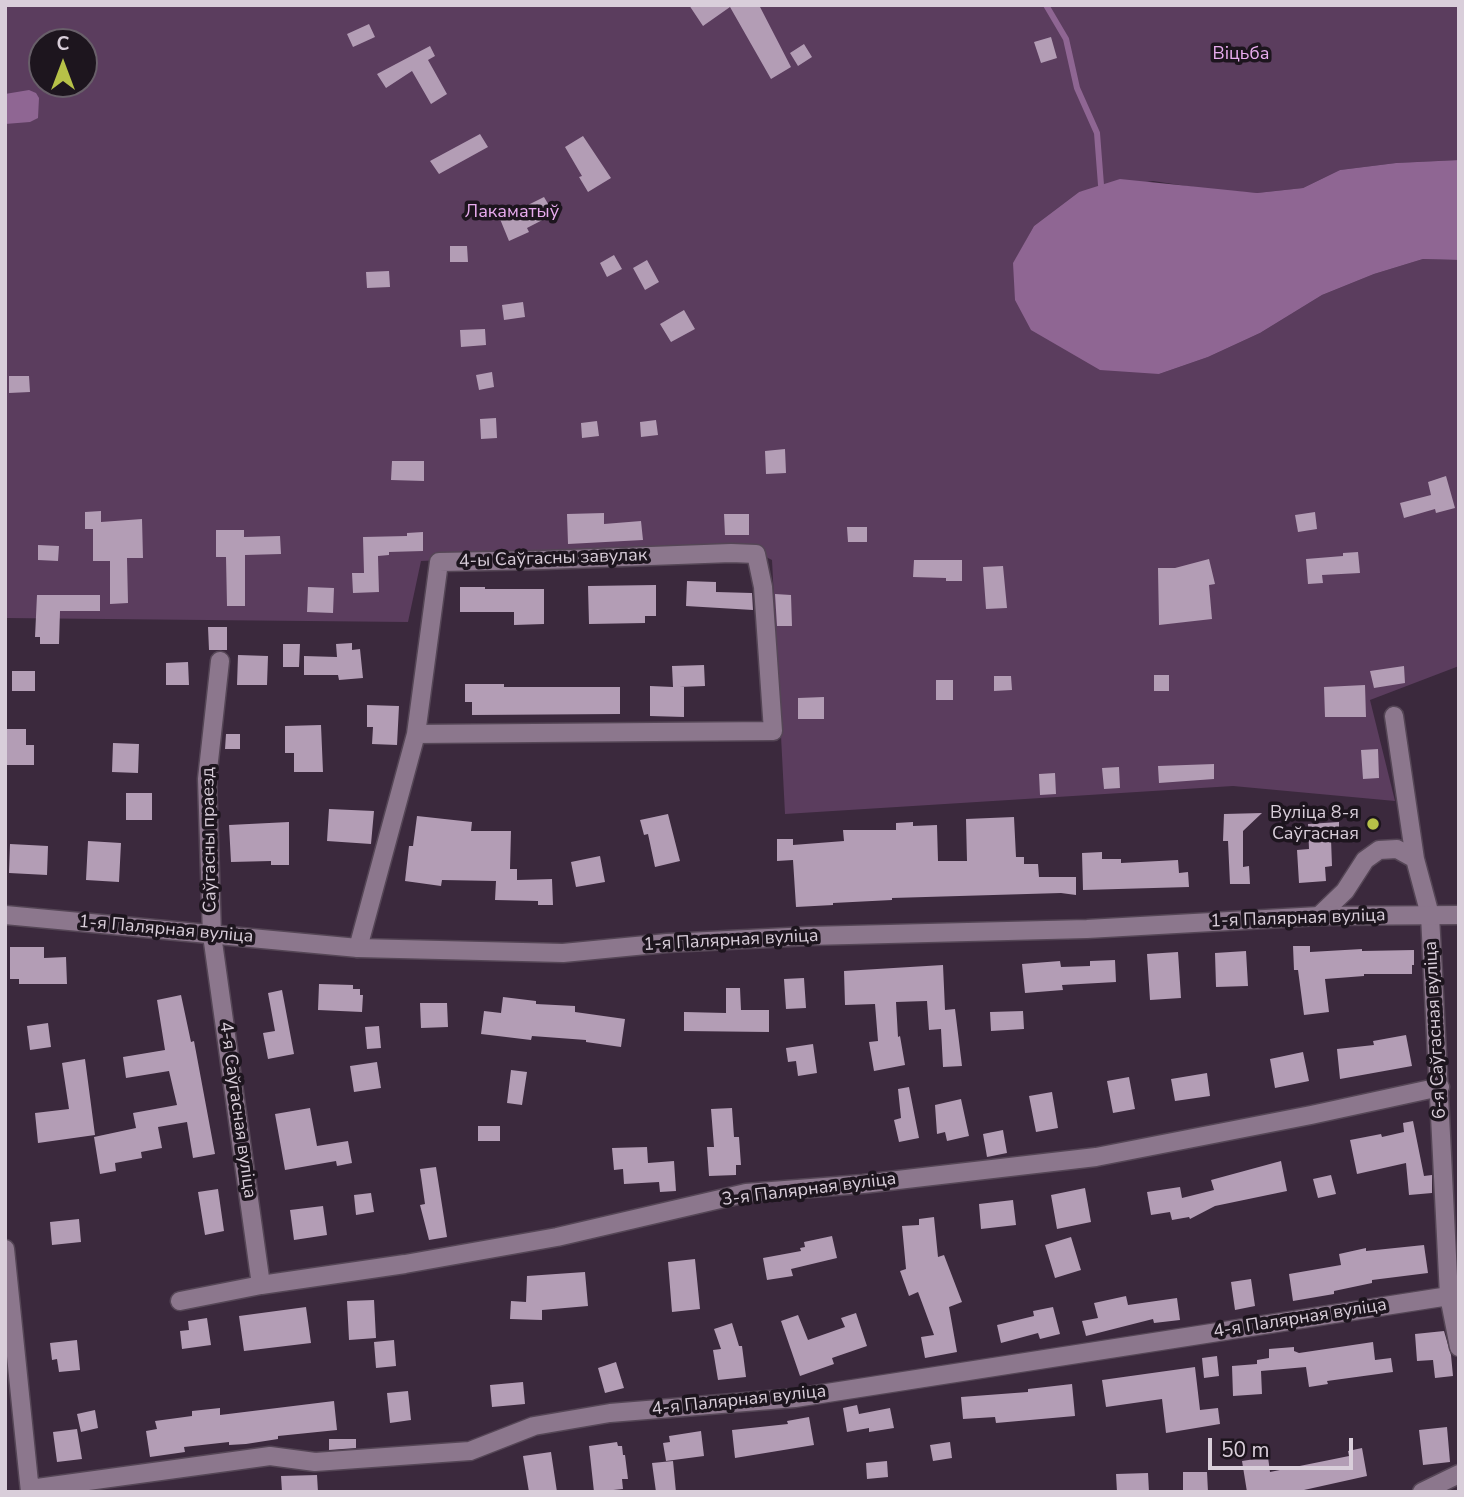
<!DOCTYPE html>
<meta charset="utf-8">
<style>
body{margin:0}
#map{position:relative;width:1464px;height:1497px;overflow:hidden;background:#3b293d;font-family:"Nunito Sans",sans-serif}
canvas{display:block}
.frame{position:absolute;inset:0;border:7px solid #d9ceda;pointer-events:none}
.north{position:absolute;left:28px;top:28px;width:70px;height:70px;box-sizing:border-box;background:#1d151e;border:2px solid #685f69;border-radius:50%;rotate:0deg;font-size:19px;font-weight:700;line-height:28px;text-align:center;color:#d9ceda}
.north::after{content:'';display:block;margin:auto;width:24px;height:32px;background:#b7c148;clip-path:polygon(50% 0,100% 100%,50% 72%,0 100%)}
.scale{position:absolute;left:1208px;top:1438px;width:145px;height:32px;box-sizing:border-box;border:4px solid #d9ceda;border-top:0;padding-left:9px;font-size:21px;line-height:24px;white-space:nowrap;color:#d9ceda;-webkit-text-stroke:5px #1d151e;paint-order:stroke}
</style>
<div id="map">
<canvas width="1464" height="1497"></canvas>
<div class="frame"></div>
<div class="north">С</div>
<div class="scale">50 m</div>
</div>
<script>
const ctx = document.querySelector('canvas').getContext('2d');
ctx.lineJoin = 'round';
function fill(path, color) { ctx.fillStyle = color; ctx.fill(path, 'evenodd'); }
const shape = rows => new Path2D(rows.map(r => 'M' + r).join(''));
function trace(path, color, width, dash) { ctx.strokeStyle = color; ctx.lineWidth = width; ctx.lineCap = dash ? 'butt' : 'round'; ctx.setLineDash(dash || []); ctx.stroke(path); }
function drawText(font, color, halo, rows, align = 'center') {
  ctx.font = font + ' "Nunito Sans",sans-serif'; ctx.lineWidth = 7; ctx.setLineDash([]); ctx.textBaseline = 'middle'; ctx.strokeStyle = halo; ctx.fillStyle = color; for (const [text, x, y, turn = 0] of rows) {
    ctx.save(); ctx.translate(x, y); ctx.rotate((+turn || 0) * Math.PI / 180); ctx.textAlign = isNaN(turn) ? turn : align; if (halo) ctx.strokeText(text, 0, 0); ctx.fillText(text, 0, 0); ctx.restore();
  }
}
const green = shape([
 [5,5,1459,5,1459,160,1396,163,1340,170,1303,188,1257,193,1213,190,1153,181,1079,192,1034,226,1013,264,1159,374,1208,357,1260,333,1322,295,1374,274,1423,259,1459,260,1459,666,1370,700,1395,801,1233,786,785,814,772,560,746,547,421,561,408,622,5,618],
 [42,42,84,42,84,84,42,84]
]);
const water = shape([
 [29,90,36,93,39,98,38,118,30,122,5,124,5,94],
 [1459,160,1459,260,1423,259,1374,274,1322,295,1260,333,1208,357,1159,374,1100,370,1031,330,1015,300,1013,263,1034,226,1079,192,1120,179,1257,193,1303,188,1340,170,1396,163]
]);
const stream = shape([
 [1046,5,1066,39,1077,88,1097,133,1101,185]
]);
const building = shape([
 [689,5,759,5,791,67,771,79,730,7,703,26],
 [369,24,375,37,353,47,347,34],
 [1051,37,1057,58,1041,63,1034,42],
 [804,44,812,57,798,66,790,53],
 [430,46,435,56,428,60,447,94,431,104,412,71,386,88,377,74],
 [480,134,488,147,439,174,430,161],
 [583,136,611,178,588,192,579,177,582,176,565,147],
 [544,197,554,214,527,228,529,232,509,241,500,219],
 [450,246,467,246,468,262,450,262],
 [614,255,622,269,607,277,600,263],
 [647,260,659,282,645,290,633,268],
 [389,271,390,287,367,288,366,272],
 [523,302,525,317,504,320,502,305],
 [684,310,695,329,671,342,660,324],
 [485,329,486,345,461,347,460,330],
 [492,372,494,387,479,390,476,375],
 [9,376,29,376,30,392,9,393],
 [496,418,497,438,481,439,480,419],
 [656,420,658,435,641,437,640,422],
 [597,421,599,436,582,438,581,423],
 [785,449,786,473,766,474,765,451],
 [392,461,424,461,424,481,391,480],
 [1446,476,1455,508,1436,513,1435,509,1404,518,1400,503,1431,495,1428,482],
 [101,511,101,522,142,519,143,558,127,558,128,603,110,604,110,561,93,561,93,529,85,529,85,512],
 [1315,512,1317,529,1298,532,1295,515],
 [604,513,604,524,641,521,643,540,568,544,567,514],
 [724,514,749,514,749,535,725,535],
 [847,527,867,527,867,542,848,542],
 [216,530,244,530,244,537,280,536,281,554,245,555,245,606,227,606,226,557,216,557],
 [423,532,423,551,389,552,389,555,378,556,379,592,353,593,352,573,364,573,363,537,407,536,407,533],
 [38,545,59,546,58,561,38,560],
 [1358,552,1360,573,1322,575,1323,583,1308,584,1306,559,1343,556,1343,553],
 [1209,559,1215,584,1209,585,1212,619,1159,625,1158,568,1175,568],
 [914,560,962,560,962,581,946,581,946,578,913,577],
 [1003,566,1007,608,986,609,983,567],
 [687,581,716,582,716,592,752,593,753,610,686,606],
 [656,585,656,616,645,616,645,623,589,624,588,586],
 [308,587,334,588,333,613,307,612],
 [460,587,485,587,485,589,544,589,544,624,514,625,514,612,460,612],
 [775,594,791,595,792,626,777,626],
 [37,595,100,595,100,611,60,611,59,644,40,644,40,637,35,637],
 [208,627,227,627,227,650,209,650],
 [352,643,352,650,360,649,363,678,339,680,338,675,304,675,304,656,337,657,336,644],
 [283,644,300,644,299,667,283,667],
 [238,655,268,656,267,685,237,685],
 [188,662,189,685,166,685,166,663],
 [704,665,705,686,679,687,684,687,684,717,650,716,650,686,673,687,672,666],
 [1404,666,1405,683,1374,688,1370,671],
 [12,671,35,671,35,691,12,691],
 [1154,675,1169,675,1169,691,1154,691],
 [994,676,1011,676,1012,690,994,691],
 [936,680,953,680,953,700,936,700],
 [465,684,504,684,504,687,620,687,620,714,472,715,472,702,465,702],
 [1365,685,1366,717,1325,717,1324,687],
 [824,697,824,719,798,719,798,698],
 [367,705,399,706,397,745,372,744,373,727,367,727],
 [321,725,323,772,294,772,294,753,285,753,285,726],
 [5,729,26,729,26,745,34,745,34,765,5,765],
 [226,734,240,734,240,749,225,749],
 [113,743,139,744,138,773,112,772],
 [1378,749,1379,778,1363,779,1361,750],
 [1214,764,1214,779,1159,783,1158,766],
 [1119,767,1120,788,1104,789,1102,768],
 [1055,773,1056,794,1040,795,1039,774],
 [126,793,152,793,152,820,126,820],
 [329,809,374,811,371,844,327,841],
 [1262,813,1243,831,1243,867,1249,866,1250,884,1230,884,1228,841,1223,841,1224,814],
 [668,814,680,861,655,867,648,834,644,835,640,820],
 [417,816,472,822,471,831,511,831,510,869,517,869,517,880,552,879,553,905,538,905,538,901,495,900,496,881,442,880,441,886,405,881,409,846,413,846],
 [1014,817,1016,857,1024,857,1024,864,1038,864,1039,877,1076,877,1076,895,1061,893,892,898,892,900,833,903,833,905,796,907,793,860,777,861,777,839,793,839,793,845,844,841,843,830,896,830,896,823,913,822,913,826,937,825,938,861,967,861,966,819],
 [289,822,289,865,271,865,271,861,231,862,229,825],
 [1339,822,1339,838,1331,839,1332,866,1325,867,1326,881,1299,883,1297,850,1309,849,1308,824],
 [88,841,121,843,119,882,86,880],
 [10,844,48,846,47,875,9,873],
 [1102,852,1102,859,1121,859,1121,863,1178,860,1179,873,1188,872,1189,887,1083,890,1082,853],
 [600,856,605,882,576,887,571,862],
 [1293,946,1310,946,1310,952,1362,949,1362,951,1414,950,1414,965,1412,965,1412,974,1364,974,1364,976,1325,979,1329,1012,1304,1015,1298,970,1294,970],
 [10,947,44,947,44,958,66,957,67,984,19,984,19,979,10,979],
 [1246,951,1248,986,1216,987,1215,953],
 [1178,952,1181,998,1150,1000,1147,954],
 [1115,960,1116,982,1062,985,1063,990,1025,993,1022,964,1060,961,1061,967,1090,966,1090,961],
 [943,965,945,1010,955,1009,962,1066,943,1067,941,1029,929,1030,927,1001,896,1002,898,1037,900,1036,905,1065,874,1071,869,1042,878,1041,875,1004,845,1005,844,971],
 [804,978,806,1008,786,1009,784,979],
 [319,984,353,985,353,989,360,989,360,995,363,995,362,1012,318,1010],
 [726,988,740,988,741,1010,769,1010,769,1032,684,1031,684,1012,726,1013],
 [282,990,294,1054,268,1059,263,1033,275,1031,268,993],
 [181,995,191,1042,194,1041,215,1154,193,1158,187,1122,158,1127,162,1148,141,1152,142,1158,115,1163,116,1171,100,1174,94,1137,136,1128,133,1113,177,1105,169,1071,126,1078,123,1057,165,1050,157,1000],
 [503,997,536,1001,536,1004,575,1006,575,1012,625,1019,621,1047,586,1042,586,1040,532,1036,531,1040,481,1034,484,1011,501,1013],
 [420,1003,447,1003,448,1027,421,1028],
 [1023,1011,1024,1029,991,1031,990,1012],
 [48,1023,51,1047,30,1050,27,1026],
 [379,1026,381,1048,367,1049,365,1027],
 [1406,1035,1412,1066,1340,1079,1337,1049,1374,1045,1373,1041],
 [813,1044,817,1073,798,1076,796,1061,788,1062,786,1048],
 [1303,1052,1309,1081,1275,1088,1270,1059],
 [85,1059,95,1135,38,1143,35,1113,69,1109,62,1063],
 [377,1062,381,1088,354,1092,350,1066],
 [511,1070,527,1072,522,1105,507,1103],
 [1207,1073,1210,1096,1175,1101,1171,1079],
 [1129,1077,1135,1109,1113,1113,1107,1081],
 [909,1087,919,1138,899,1142,894,1120,901,1118,898,1089],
 [1052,1092,1058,1128,1036,1132,1029,1096],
 [961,1099,969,1136,947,1141,945,1132,937,1134,935,1105],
 [310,1108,317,1146,348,1141,352,1163,337,1166,336,1161,285,1170,275,1114],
 [732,1108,734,1137,739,1137,741,1165,736,1165,736,1175,709,1176,707,1147,714,1147,711,1109],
 [1413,1121,1424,1176,1432,1175,1432,1193,1409,1195,1406,1163,1357,1174,1350,1140,1381,1134,1382,1137,1404,1132,1403,1123],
 [478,1126,500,1126,500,1141,478,1141],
 [1003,1130,1007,1153,987,1157,983,1134],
 [647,1147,648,1163,674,1161,676,1191,660,1192,659,1182,624,1184,623,1169,614,1170,612,1148],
 [1281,1161,1287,1191,1215,1206,1190,1219,1189,1217,1172,1220,1170,1212,1151,1215,1147,1192,1180,1187,1182,1198,1214,1190,1211,1180],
 [436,1167,447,1237,429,1240,420,1205,425,1204,420,1169],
 [1331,1175,1336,1194,1318,1198,1313,1179],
 [1085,1188,1091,1222,1057,1229,1051,1195],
 [218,1189,224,1231,205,1235,198,1192],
 [371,1193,374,1212,356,1215,354,1195],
 [1013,1200,1016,1225,981,1229,979,1204],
 [323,1206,327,1235,294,1240,290,1210],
 [934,1217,938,1257,944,1255,962,1302,949,1307,957,1352,925,1358,921,1337,934,1335,918,1292,909,1296,900,1271,906,1269,902,1226,919,1225,919,1219],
 [79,1219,81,1242,52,1245,50,1222],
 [832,1236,837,1258,791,1269,793,1276,767,1280,763,1258,801,1251,800,1248,805,1247,804,1242],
 [1071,1237,1081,1270,1055,1278,1045,1245],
 [1424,1245,1428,1273,1372,1280,1372,1283,1334,1291,1334,1294,1293,1301,1289,1274,1341,1265,1339,1254,1366,1248,1366,1251],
 [695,1259,700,1309,672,1312,668,1262],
 [585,1272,588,1306,542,1310,542,1320,510,1319,511,1301,526,1302,527,1276],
 [1251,1279,1255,1306,1235,1310,1231,1282],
 [1126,1296,1128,1305,1177,1298,1180,1320,1154,1323,1153,1319,1086,1336,1082,1321,1098,1318,1094,1303],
 [374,1300,376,1338,349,1340,347,1301],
 [306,1307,311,1343,244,1351,239,1316],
 [1053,1307,1060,1334,1040,1339,1038,1333,1001,1343,997,1325,1034,1316,1033,1311],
 [856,1313,867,1346,832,1358,834,1364,800,1376,781,1321,798,1315,808,1340,845,1327,841,1318],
 [207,1318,211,1345,182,1349,180,1331,189,1330,188,1321],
 [732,1323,739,1346,742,1346,746,1377,718,1380,713,1350,721,1349,714,1329],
 [1444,1331,1451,1355,1453,1376,1435,1378,1433,1360,1417,1361,1415,1334],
 [77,1340,80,1370,59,1372,57,1359,52,1360,50,1343],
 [394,1340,396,1366,376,1368,374,1342],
 [1373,1342,1375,1360,1391,1358,1393,1372,1327,1381,1328,1384,1309,1387,1306,1367,1261,1371,1262,1394,1233,1396,1232,1366,1257,1364,1257,1360,1269,1358,1269,1349,1294,1347,1294,1351,1299,1353],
 [1217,1356,1219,1376,1204,1378,1202,1358],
 [616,1362,624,1388,605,1393,598,1368],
 [1195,1367,1200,1410,1218,1408,1220,1424,1166,1433,1162,1399,1106,1407,1102,1380],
 [523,1382,525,1404,492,1407,490,1385],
 [1072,1384,1075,1416,996,1423,995,1417,963,1419,961,1397,1028,1392,1028,1389],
 [408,1391,411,1420,390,1423,387,1393],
 [334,1401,337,1430,278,1436,278,1439,246,1444,229,1445,229,1442,184,1447,185,1452,150,1457,146,1431,157,1429,155,1421,192,1416,192,1411,220,1408,220,1415],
 [857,1405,859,1414,890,1408,894,1428,869,1432,869,1428,847,1432,843,1408],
 [95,1410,98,1428,81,1432,77,1414],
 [809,1417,814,1445,735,1458,732,1430,788,1424,787,1421],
 [1447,1427,1450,1462,1423,1465,1419,1430],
 [77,1429,82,1459,57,1462,53,1432],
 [701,1431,704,1456,666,1461,663,1443,670,1442,669,1436],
 [329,1439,356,1439,356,1448,329,1450],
 [617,1442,618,1446,622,1446,623,1455,625,1455,628,1479,622,1479,623,1489,594,1492,589,1446],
 [950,1442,952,1458,933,1461,930,1445],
 [1362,1448,1367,1476,1295,1492,1247,1492,1242,1461,1268,1457,1270,1472,1349,1456,1348,1451],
 [551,1452,557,1492,529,1492,523,1456],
 [673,1461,676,1492,656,1492,652,1463],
 [887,1461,888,1477,867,1479,866,1463],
 [1183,1472,1207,1472,1208,1492,1183,1492],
 [1148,1473,1149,1492,1117,1492,1116,1474],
 [317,1475,318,1492,282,1492,281,1476]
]);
const minor = shape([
 [220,661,207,779,212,935,261,1285],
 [1394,716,1415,859,1430,915,1449,1296,1459,1347],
 [1319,916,1345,891,1365,860,1379,850,1397,849,1415,859],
 [358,948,416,734,439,562,544,560,731,553,756,554,763,587,773,731,416,734],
 [5,1249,30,1492],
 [180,1301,261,1285,405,1264,557,1237,746,1193,863,1184,1096,1157,1311,1115,1440,1087],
 [30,1489,270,1456,315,1462,470,1451,534,1426,610,1413,795,1398,1449,1296],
 [1422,1492,1459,1474]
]);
const tertiary = shape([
 [5,915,358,948,563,953,667,943,809,936,1087,929,1319,916,1459,915]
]);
const markers = [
 [1373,824,7,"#b7c148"]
];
const parkNames = [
 ["Віцьба",1241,55],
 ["Лакаматыў",512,213]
];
const streetNames = [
 ["4-ы Саўгасны завулак",553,559,-2],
 ["Саўгасны праезд",210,840,-91],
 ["1-я Палярная вуліца",1298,919,-2],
 ["1-я Палярная вуліца",166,930,5],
 ["1-я Палярная вуліца",731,941,-3],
 ["6-я Саўгасная вуліца",1436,1030,-93],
 ["4-я Саўгасная вуліца",237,1110,82],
 ["3-я Палярная вуліца",809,1190,-7],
 ["4-я Палярная вуліца",1300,1319,-9],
 ["4-я Палярная вуліца",739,1401,-6]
];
const poiNames = [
 ["Вуліца 8-я",1359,814],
 ["Саўгасная",1359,835]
];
fill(green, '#5b3d5e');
fill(water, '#8f6693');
trace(stream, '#8f6693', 6);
fill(building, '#b39db5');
trace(minor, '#554656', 21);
trace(tertiary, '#554656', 21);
trace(minor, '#8c778d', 18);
trace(tertiary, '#8c778d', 18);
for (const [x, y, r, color] of markers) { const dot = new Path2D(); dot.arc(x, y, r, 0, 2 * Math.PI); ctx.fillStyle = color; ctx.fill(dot); trace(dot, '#1d151e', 2.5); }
drawText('18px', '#e9acef', '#1d151e', parkNames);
drawText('18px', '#d9ceda', '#1d151e', streetNames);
drawText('18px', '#d9ceda', '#1d151e', poiNames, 'right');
</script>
